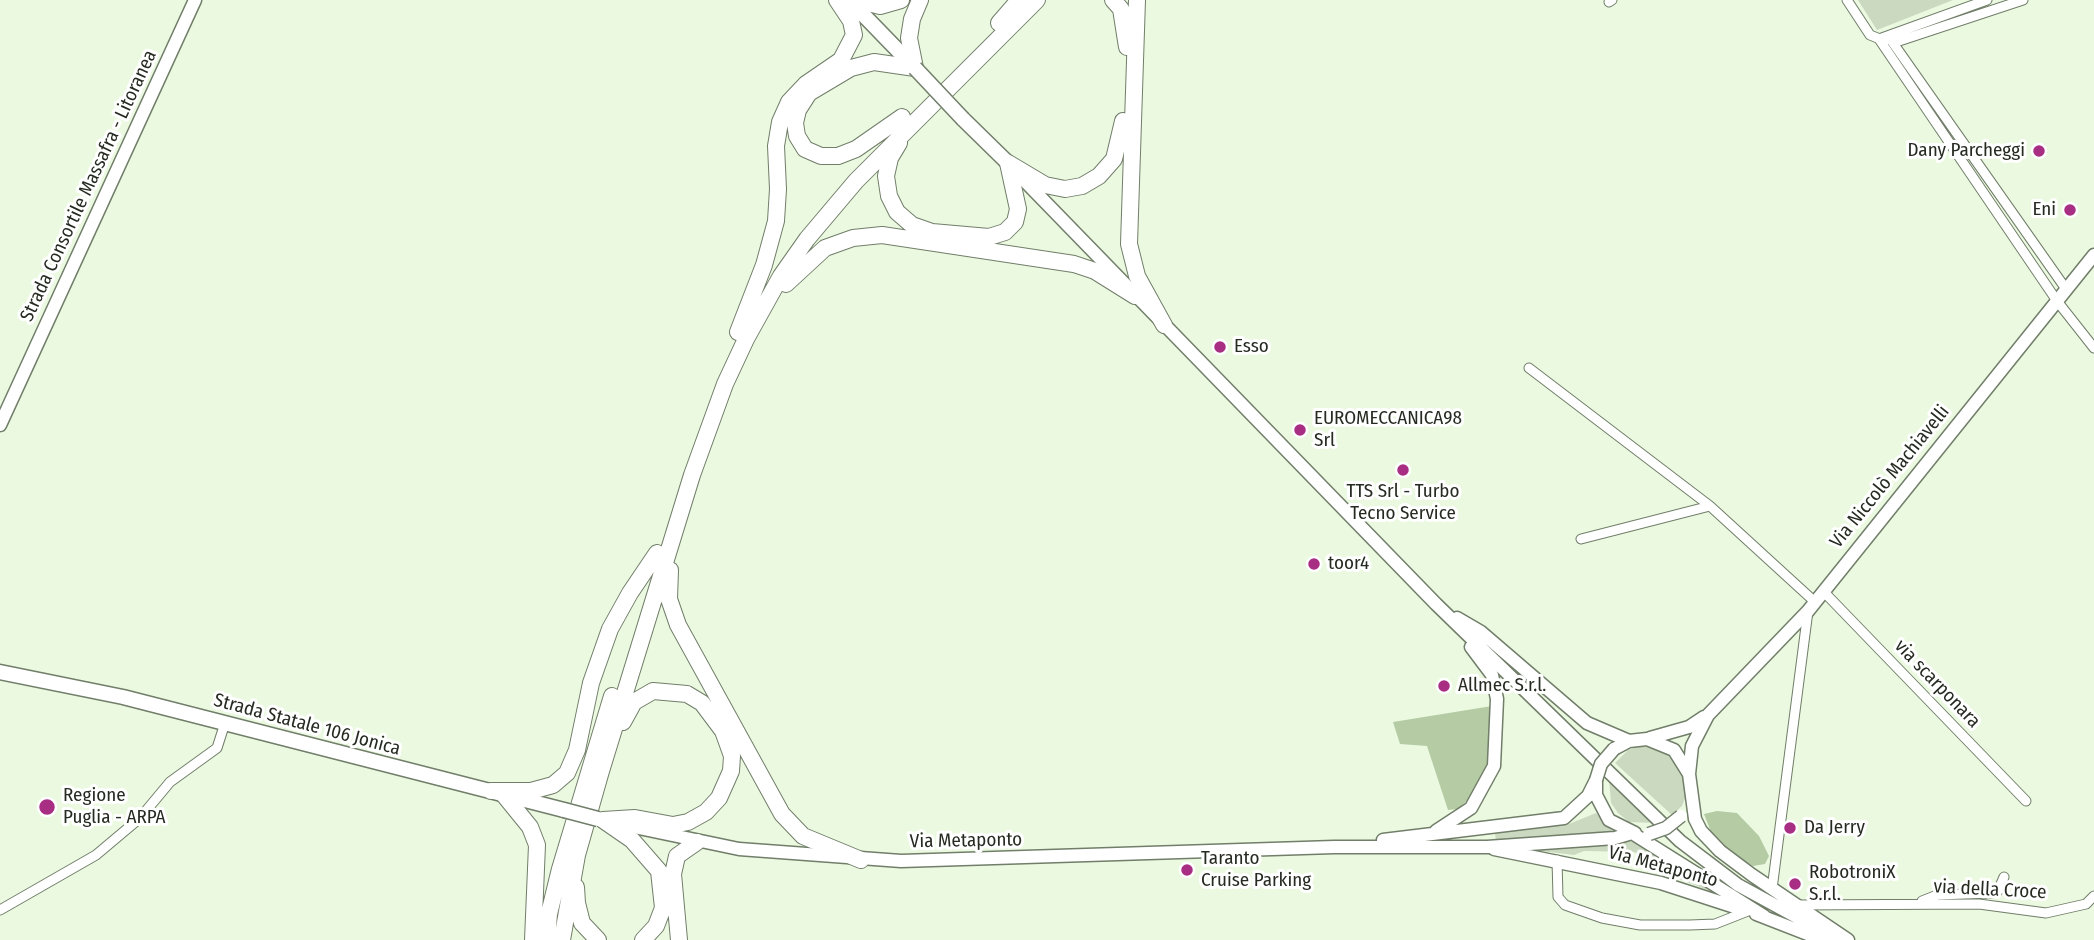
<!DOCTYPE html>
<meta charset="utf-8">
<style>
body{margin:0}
canvas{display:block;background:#ebf9e1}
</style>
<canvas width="2094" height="940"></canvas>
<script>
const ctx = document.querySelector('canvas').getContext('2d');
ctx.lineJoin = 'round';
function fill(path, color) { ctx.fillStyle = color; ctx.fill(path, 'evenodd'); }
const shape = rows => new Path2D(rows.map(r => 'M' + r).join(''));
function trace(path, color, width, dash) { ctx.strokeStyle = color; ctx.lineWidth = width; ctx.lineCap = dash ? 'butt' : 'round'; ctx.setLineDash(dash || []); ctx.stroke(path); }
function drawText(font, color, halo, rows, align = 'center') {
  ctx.font = font + ' "Fira Sans Condensed",sans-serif'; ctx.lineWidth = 6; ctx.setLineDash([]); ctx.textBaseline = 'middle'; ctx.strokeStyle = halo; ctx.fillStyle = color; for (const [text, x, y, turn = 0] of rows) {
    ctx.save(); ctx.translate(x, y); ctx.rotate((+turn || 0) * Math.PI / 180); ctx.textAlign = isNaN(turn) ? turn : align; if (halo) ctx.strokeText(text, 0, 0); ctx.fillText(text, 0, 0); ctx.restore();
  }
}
const green = shape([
 [1858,0,1953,0,1877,30],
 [1640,746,1652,746,1679,760,1688,791,1682,806,1672,815,1615,763,1628,750],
 [1609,779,1656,823,1629,822,1618,813,1611,803],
 [1596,813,1614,833,1496,841,1495,833,1569,824],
 [1630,841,1646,847,1718,894,1666,874,1660,866,1634,852,1584,851,1574,855,1524,849]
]);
const forest = shape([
 [1492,706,1489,766,1478,790,1458,809,1448,810,1427,746,1400,744,1393,722],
 [1717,811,1737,813,1759,836,1769,856,1765,864,1753,866,1734,855,1711,832,1704,814]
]);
const street = shape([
 [1847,0,1870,35,1885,41],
 [1609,2,1612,0],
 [1879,39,2057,301,2094,348],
 [1879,39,1987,0],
 [1893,43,2066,289],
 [1893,43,2023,0],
 [1529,368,1710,506,1815,602],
 [1581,539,1710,506],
 [1823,591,2026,801],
 [1557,860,1558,897,1565,905,1602,918,1640,925,1690,925,1715,924,1748,911],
 [1772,889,1808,611],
 [1922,901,1937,895,1993,893,1998,891,2004,877],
 [1797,905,1979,904,2046,913,2086,904,2094,896],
 [0,910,96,855,140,818,170,782,217,748,225,723]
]);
const secondary = shape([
 [1016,172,1436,604,1680,841,1738,885,1839,940],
 [0,425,195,0],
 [1457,618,1481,632,1587,723,1629,741],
 [1650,738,1689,727,1704,717],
 [1614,749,1629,741,1647,739,1674,750,1689,774,1695,819,1701,831,1720,851,1752,875,1848,940],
 [1689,774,1692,746,1708,715,1808,611,2094,255],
 [1596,783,1596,795,1609,820,1635,833],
 [610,822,739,849,901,861,1334,847,1487,847,1615,838,1632,833,1764,916],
 [1436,831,1471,808,1494,766,1497,699,1492,675,1471,647],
 [1383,840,1564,818,1588,796,1596,780],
 [1494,849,1661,883,1738,908],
 [1756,914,1823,940]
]);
const primary = shape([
 [849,0,915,68],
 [963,119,1008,163],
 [0,672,123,697,564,810]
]);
const highway = shape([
 [856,0,880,6,901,0],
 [1113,0,1121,9,1127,47],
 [1137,0,1129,244,1137,276,1164,325],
 [999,23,1019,0],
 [902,117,856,149,838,156,821,156,805,149,797,136,795,123,798,110,809,93,851,68,874,62,915,68,909,38,912,19,920,0],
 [899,143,890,158,886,176,889,196,897,212,912,225,932,232,989,237,1005,232,1015,222,1018,209,1008,163],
 [1008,163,1045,185,1065,189,1082,186,1099,176,1114,159,1123,121],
 [786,284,825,248,853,238,882,235,1074,264,1095,271,1135,296],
 [738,332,764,265,776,221,778,189,776,146,780,122,789,102,806,84,841,60,854,35,851,21,837,0],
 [670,570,669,599,678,625,782,814,803,836,861,860],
 [491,791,531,791,553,785,567,773,577,750,591,683,610,629,630,593,657,553],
 [504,795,530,827,537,845,533,940],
 [603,820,635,818,673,825,688,822,706,812,719,798,731,771,732,756,723,731,702,703,687,694,653,691,634,702,623,722],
 [603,820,632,840,659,871,663,908,656,926,643,940],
 [576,887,577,903,582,923,598,940],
 [547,940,549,914,560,869,612,696],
 [562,940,577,855,601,771,692,475,725,384,746,339,781,276,807,239,856,181,1037,0],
 [679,940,673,874,677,856,697,842]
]);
const secondaryBridge = shape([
 [1596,780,1601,764,1614,749],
 [1649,834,1666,828,1681,816]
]);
const primaryBridge = shape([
 [915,68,963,119],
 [564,810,598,819]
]);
const markers = [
 [2039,151,7,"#a82e83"],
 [2070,210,7,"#a82e83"],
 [1220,347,7,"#a82e83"],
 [1300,430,7,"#a82e83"],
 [1403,470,7,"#a82e83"],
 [1314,564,7,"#a82e83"],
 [1444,686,7,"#a82e83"],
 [47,807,9,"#a82e83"],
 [1790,828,7,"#a82e83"],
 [1187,870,7,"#a82e83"],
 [1795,884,7,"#a82e83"]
];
const poiNames = [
 ["Dany Parcheggi",2025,151,"right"],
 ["Eni",2056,210,"right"],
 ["Esso",1234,347],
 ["EUROMECCANICA98",1314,419],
 ["Srl",1314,441],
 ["TTS Srl - Turbo",1403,492,"center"],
 ["Tecno Service",1403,514,"center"],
 ["toor4",1328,564],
 ["Allmec S.r.l.",1458,686],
 ["Regione",63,796],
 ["Puglia - ARPA",63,818],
 ["Da Jerry",1804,828],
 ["Taranto",1201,859],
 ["Cruise Parking",1201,881],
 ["RobotroniX",1809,873],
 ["S.r.l.",1809,895]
];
const streetNames = [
 ["Strada Consortile Massafra - Litoranea",89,186,-65],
 ["Via Niccolò Machiavelli",1890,477,-51],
 ["via scarponara",1937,684,46],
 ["Strada Statale 106 Jonica",307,725,15],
 ["Via Metaponto",966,841,-1],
 ["Via Metaponto",1663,867,15],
 ["via della Croce",1990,890,3]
];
fill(green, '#cad9bf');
fill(forest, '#b4cba4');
trace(street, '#717e69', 11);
trace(secondary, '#717e69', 15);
trace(primary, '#717e69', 17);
trace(highway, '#717e69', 18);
trace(street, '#fff', 9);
trace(secondary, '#fff', 12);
trace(primary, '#fff', 14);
trace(highway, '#fff', 16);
trace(secondaryBridge, '#717e69', 15, []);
trace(primaryBridge, '#717e69', 17, []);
trace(secondaryBridge, '#fff', 12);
trace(primaryBridge, '#fff', 14);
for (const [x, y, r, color] of markers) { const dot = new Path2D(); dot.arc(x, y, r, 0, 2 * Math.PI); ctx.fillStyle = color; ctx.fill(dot); trace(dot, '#fff', 2.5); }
drawText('19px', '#262b22', '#fff', poiNames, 'left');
drawText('19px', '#262b22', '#fff', streetNames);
</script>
